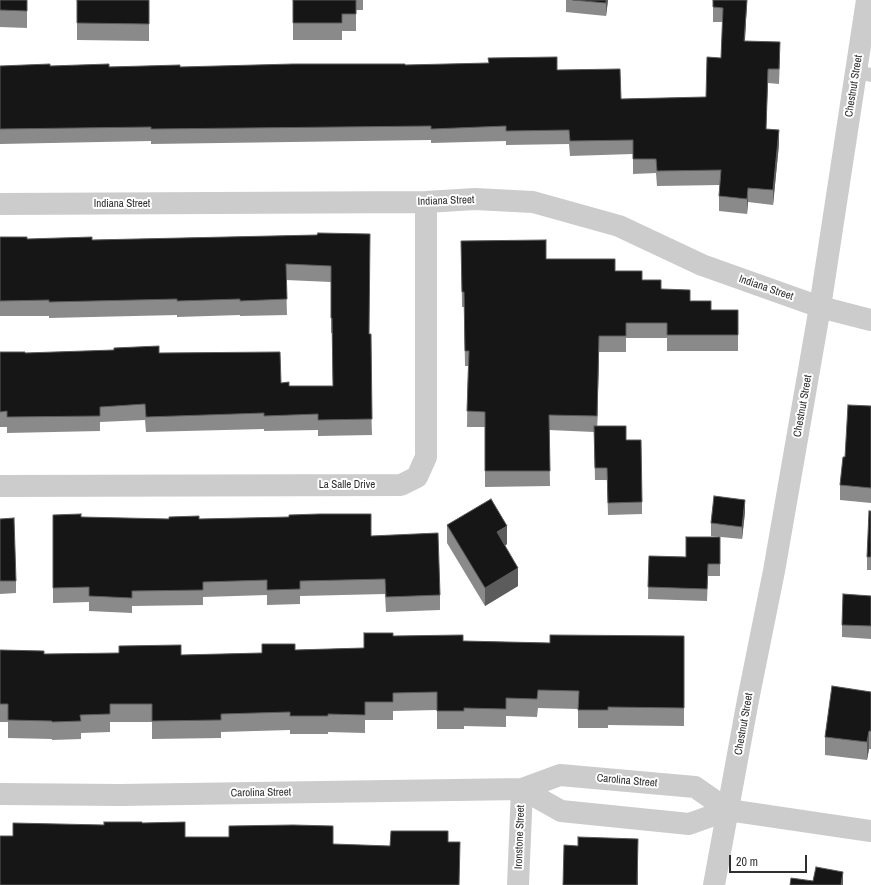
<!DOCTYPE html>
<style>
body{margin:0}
#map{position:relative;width:871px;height:885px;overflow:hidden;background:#fff;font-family:"Archivo Narrow",sans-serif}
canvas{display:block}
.scale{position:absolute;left:729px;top:855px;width:78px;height:18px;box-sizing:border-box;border:2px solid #2f2f2f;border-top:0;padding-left:5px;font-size:12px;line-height:14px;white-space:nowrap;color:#2f2f2f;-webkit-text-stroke:3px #fff;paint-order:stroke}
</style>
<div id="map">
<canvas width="871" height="885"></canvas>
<div class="scale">20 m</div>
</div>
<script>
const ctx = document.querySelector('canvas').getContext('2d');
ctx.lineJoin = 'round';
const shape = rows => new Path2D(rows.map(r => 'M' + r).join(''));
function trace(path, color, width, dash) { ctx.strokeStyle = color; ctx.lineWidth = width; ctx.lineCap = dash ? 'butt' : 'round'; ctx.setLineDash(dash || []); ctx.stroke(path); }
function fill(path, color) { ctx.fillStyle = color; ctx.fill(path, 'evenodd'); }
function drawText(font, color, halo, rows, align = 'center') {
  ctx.font = font + ' "Archivo Narrow",sans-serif'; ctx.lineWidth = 4; ctx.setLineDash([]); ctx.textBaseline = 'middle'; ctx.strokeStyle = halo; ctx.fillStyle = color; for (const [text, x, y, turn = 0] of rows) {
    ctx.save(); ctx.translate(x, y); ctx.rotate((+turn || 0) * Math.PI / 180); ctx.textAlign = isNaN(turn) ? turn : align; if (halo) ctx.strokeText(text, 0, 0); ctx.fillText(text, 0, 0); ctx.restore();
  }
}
const service = shape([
 [856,72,871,75]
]);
const minor = shape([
 [0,204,426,202,475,199,533,202,619,226,702,265,820,307,871,320],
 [0,486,401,485,417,477,426,457,426,202],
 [522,789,561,811,689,824,728,810],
 [0,794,120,795,522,789,560,775,695,787,728,810,871,831],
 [518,885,522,789]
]);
const tertiary = shape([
 [714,885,748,700,774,571,820,307,867,0]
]);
const wall = shape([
 [0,0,27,0,27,28,0,27],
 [77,0,149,0,149,41,77,40],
 [293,0,363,0,363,10,356,10,356,31,342,31,342,40,293,40],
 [566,0,608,0,606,16,566,12],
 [713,0,747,0,745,41,780,57,779,84,768,83,766,129,779,144,773,205,748,202,747,214,719,211,719,196,720,185,657,186,656,173,633,174,633,154,570,156,569,144,506,145,506,141,431,143,431,140,151,144,151,141,0,144,0,66,180,67,405,65,557,70,621,99,706,97,721,58,723,22,713,22],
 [317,235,369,334,372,435,318,436,318,430,264,431,264,429,146,432,145,420,100,422,100,431,7,433,7,427,0,427,0,352,25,353,159,353,281,383,289,386,333,386,332,333,331,333,331,282,286,280,287,315,240,316,240,315,177,317,177,315,49,318,49,316,0,316,0,237,27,239,92,240],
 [461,241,546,259,615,271,642,280,661,289,711,310,738,310,738,351,667,351,667,338,626,338,626,352,599,352,597,426,626,440,642,502,642,514,608,515,607,480,595,480,594,432,549,430,550,486,485,487,485,427,467,427,468,366,465,366,464,307,462,307],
 [871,406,871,503,840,500,840,485,845,457],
 [871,511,871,570,867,570,867,557],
 [745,512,742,539,711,536,711,523],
 [53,515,371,536,440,595,440,610,386,612,385,594,300,596,300,604,267,605,267,595,203,597,203,605,132,606,132,613,89,611,89,602,53,603],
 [0,519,16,581,16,593,0,594],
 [447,525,507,544,505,546,518,586,485,606,447,543],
 [720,537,720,576,708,576,707,601,648,599,649,556,686,557],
 [871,596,871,639,842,637,842,625],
 [393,636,463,641,550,643,684,636,684,726,608,725,608,728,578,728,578,709,538,708,537,717,506,716,506,727,464,726,464,729,437,729,437,710,393,711,393,720,365,720,365,733,328,732,328,734,290,734,290,730,221,732,221,738,152,739,152,722,110,722,110,732,81,733,81,739,52,740,52,739,8,738,8,722,0,722,0,650,44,654,181,655,262,653,295,650,364,648],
 [871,692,871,749,869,749,867,760,825,755,825,737]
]);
const shadedWall = shape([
 [606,0,608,0,606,16],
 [747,0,744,56,744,41],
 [779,130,779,144,773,205,773,190],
 [748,188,748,202,747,214,747,199],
 [599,336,599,352,597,432,597,416],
 [745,500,745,512,742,539,742,527],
 [507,526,507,544,497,550,497,532],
 [518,568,518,586,485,606,485,588],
 [869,731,869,749,867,760,867,742],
 [638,839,638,885,637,885],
 [843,872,843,885,841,885]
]);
const building = shape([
 [0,0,27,0,27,11,0,10,0,0],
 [77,0,149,0,149,24,77,23,77,0],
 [293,0,356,0,356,14,342,14,342,23,293,23,293,0],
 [573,0,606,0,606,3,573,0],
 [713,0,747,0,744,41,780,42,779,69,768,69,766,129,779,130,773,190,748,188,747,199,719,196,721,170,657,171,656,159,633,159,633,140,570,141,569,130,506,131,506,126,431,129,431,126,151,129,151,127,0,129,0,66,50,64,50,66,109,64,109,67,180,65,180,67,293,64,405,64,405,65,489,63,488,58,557,57,557,70,620,69,621,99,706,97,707,57,721,58,723,8,713,7,713,0],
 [318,233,370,234,369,334,371,334,372,419,318,420,318,414,264,416,264,413,146,417,145,404,100,407,100,416,7,417,7,411,0,412,0,352,25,352,25,353,114,350,114,348,159,346,159,353,280,352,281,383,289,382,289,386,333,386,332,318,331,318,331,266,286,264,287,299,240,301,240,299,177,301,177,299,49,302,49,300,0,301,0,237,27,237,27,239,92,237,92,240,317,235,318,233],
 [546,240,546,259,615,259,615,271,642,271,642,280,661,280,661,289,690,290,690,301,711,301,711,310,738,310,738,335,667,335,667,323,626,323,626,336,599,336,597,416,549,415,550,471,485,471,485,412,467,411,469,351,465,351,464,292,462,292,461,241,546,240],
 [848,405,871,406,871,488,840,485,843,457,845,457,848,405],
 [594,426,626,426,626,440,641,440,642,502,608,503,607,468,595,468,594,426],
 [714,496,745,500,742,527,711,523,714,496],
 [491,499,507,526,497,532,518,568,485,588,447,525,491,499],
 [869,511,871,511,871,557,867,557,869,511],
 [81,514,81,517,169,519,169,517,199,516,199,519,289,517,289,515,319,514,371,514,371,536,438,533,440,595,386,597,385,579,300,581,300,589,267,590,267,580,203,582,203,590,132,591,132,598,89,596,89,587,53,588,53,515,81,514],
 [14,518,16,581,0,581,0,519,14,518],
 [686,537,720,537,720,564,708,564,707,589,648,587,649,556,686,557,686,537],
 [843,594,871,596,871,626,842,625,843,594],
 [364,633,393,633,393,636,463,635,463,641,550,643,550,635,684,636,684,708,608,707,608,710,578,710,579,691,538,690,537,699,506,698,506,709,464,708,464,711,437,711,437,692,393,693,393,702,365,702,365,715,328,714,328,716,290,716,290,712,221,714,221,720,152,721,152,704,110,704,110,714,80,715,81,721,52,722,52,721,8,720,8,704,0,704,0,650,44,651,44,654,119,653,119,646,181,645,181,655,262,653,262,644,295,644,295,650,364,648,364,633],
 [832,686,871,692,871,731,869,731,867,742,825,737,832,686],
 [104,822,142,822,142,823,185,822,185,837,229,837,229,826,293,825,333,826,333,844,390,846,391,831,448,831,448,842,460,842,459,885,0,885,0,836,13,836,13,823,104,825,104,822],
 [578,837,638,839,637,885,563,885,564,845,578,846,578,837],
 [816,867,843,872,841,885,790,885,791,878,813,881,816,867]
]);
const streetNames = [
 ["Chestnut Street",854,86,-81],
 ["Indiana Street",446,201,-2],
 ["Indiana Street",122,204],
 ["Indiana Street",766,288,19],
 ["Chestnut Street",803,406,-80],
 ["La Salle Drive",347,485],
 ["Chestnut Street",744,724,-80],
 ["Carolina Street",627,781,5],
 ["Carolina Street",261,793,-1],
 ["Ironstone Street",520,837,-88]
];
trace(service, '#ccc', 14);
trace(minor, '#ccc', 22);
trace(tertiary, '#ccc', 22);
fill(wall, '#8a8a8a');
fill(shadedWall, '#5c5c5c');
fill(building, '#161616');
trace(building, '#5c5c5c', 1);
drawText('11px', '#2f2f2f', '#fff', streetNames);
</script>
